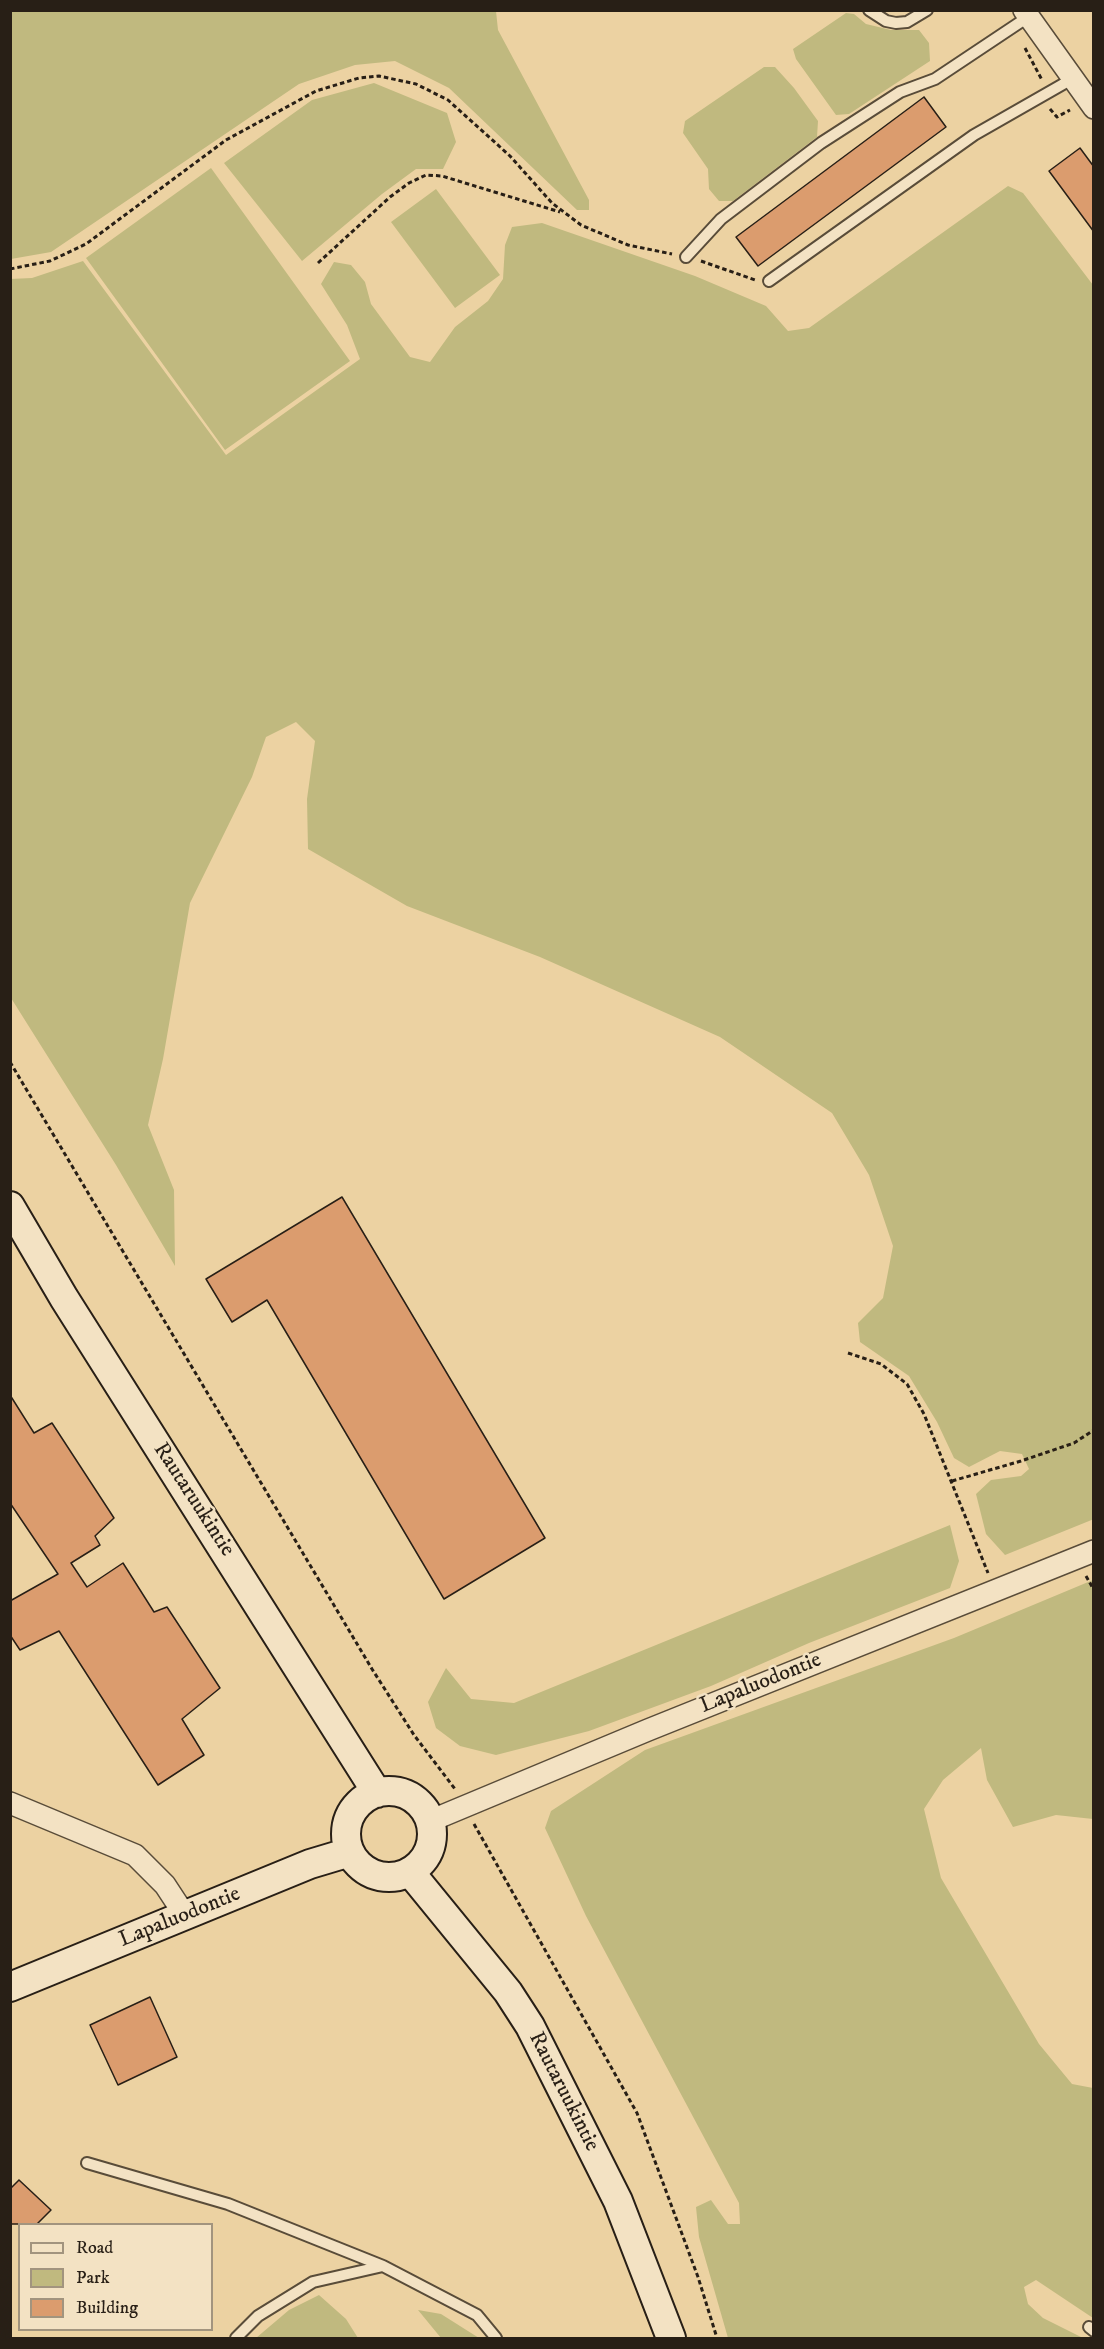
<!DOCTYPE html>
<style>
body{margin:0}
#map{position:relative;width:1104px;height:2349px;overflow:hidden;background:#ecd2a2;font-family:"IM FELL DW Pica",serif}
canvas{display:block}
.frame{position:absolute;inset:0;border:12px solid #281f16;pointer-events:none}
.legend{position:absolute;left:18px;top:2223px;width:195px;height:108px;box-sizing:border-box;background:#f3e2c3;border:2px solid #a2947e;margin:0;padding:8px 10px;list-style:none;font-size:18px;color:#281f16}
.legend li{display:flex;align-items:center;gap:12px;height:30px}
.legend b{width:30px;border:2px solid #a2947e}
</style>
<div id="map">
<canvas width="1104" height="2349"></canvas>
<div class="frame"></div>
<ul class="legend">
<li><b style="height:8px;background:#f3e2c3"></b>Road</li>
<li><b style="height:16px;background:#c0b97f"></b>Park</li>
<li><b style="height:16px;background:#db9c6e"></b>Building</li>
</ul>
</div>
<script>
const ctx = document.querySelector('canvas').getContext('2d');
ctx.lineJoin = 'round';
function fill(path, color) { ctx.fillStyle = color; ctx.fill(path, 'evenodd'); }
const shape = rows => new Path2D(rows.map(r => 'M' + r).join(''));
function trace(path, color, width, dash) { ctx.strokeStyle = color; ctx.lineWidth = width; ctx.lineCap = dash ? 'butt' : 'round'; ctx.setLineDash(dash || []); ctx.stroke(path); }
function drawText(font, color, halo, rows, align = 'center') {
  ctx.font = font + ' "IM FELL DW Pica",serif'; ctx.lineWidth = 5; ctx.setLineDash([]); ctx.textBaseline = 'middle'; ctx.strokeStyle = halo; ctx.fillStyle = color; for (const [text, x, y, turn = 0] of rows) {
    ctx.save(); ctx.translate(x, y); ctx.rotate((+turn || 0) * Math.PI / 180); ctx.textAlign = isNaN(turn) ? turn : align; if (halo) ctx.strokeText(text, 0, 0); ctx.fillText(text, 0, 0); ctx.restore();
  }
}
const green = shape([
 [11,10,496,11,498,30,589,200,589,210,577,210,449,88,395,61,355,65,299,84,51,252,11,259],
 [846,13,854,14,866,24,891,30,919,30,929,43,930,61,849,114,836,115,796,59,793,49],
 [764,67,775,67,794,88,818,121,817,137,733,201,719,201,709,189,708,169,683,133,685,121],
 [374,83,447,113,456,142,443,169,416,169,382,194,302,261,224,163,312,100],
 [211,168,350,361,225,450,86,258],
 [1008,186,1023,193,1093,285,1094,1519,1005,1555,986,1534,976,1494,991,1480,1021,1476,1029,1469,1022,1454,1000,1451,969,1467,954,1458,937,1422,909,1376,860,1342,858,1323,883,1298,893,1246,869,1175,832,1113,720,1037,540,957,407,906,308,849,307,799,315,741,296,722,266,737,252,777,190,903,163,1059,148,1125,174,1190,175,1266,116,1165,11,998,10,279,32,278,83,261,226,455,360,359,347,325,321,284,334,262,351,265,365,282,371,304,410,357,430,362,455,327,488,301,503,279,505,245,512,227,542,223,695,276,766,306,788,331,809,328],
 [436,189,500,275,455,308,391,222],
 [950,1525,959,1561,950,1588,809,1643,711,1686,589,1731,496,1755,460,1746,436,1728,428,1702,446,1668,471,1699,514,1703],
 [1093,1580,1093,1819,1056,1815,1013,1827,987,1780,981,1748,943,1780,924,1809,941,1878,1039,2044,1072,2084,1093,2088,1093,2318,1036,2280,1024,2287,1028,2304,1043,2318,1083,2338,728,2338,699,2237,696,2207,711,2200,728,2224,740,2224,739,2203,586,1916,545,1828,551,1811,645,1750,954,1638],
 [319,2295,346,2319,358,2338,256,2338,289,2310],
 [418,2310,441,2314,479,2338,441,2338]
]);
const building = shape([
 [924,97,946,127,758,266,736,237,924,97],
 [1080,148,1094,167,1094,232,1049,171,1080,148],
 [342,1197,545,1538,444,1599,267,1300,232,1322,206,1279,342,1197],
 [10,1395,34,1433,52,1423,114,1518,95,1536,100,1545,71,1563,87,1587,123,1563,154,1612,167,1607,220,1688,182,1719,204,1755,158,1785,59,1631,20,1650,10,1635,10,1601,58,1574,10,1503,10,1395],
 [150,1997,177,2057,118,2085,90,2025,150,1997],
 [19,2180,51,2210,37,2224,10,2224,10,2189,19,2180]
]);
const path = shape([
 [1025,48,1042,80],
 [1050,109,1057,117,1070,110],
 [701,261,755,280],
 [318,263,390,197,409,183,426,175,442,176,560,212],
 [10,269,50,261,86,244,226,140,316,91,359,78,379,76,416,84,448,100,510,156,552,203,581,225,628,245,672,254],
 [10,1062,372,1669,414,1735,455,1789],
 [848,1353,881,1364,907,1384,924,1414,988,1573],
 [952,1481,1021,1461,1074,1443,1094,1430],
 [1086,1576,1094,1590],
 [474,1824,637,2113,698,2277,717,2338]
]);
const lane = shape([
 [869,10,886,21,896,23,907,22,927,10],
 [686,257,721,219,821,143,900,92,935,79,1028,17],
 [769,281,974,135,1072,79],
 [87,2163,228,2204,383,2266,477,2315,496,2338],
 [1089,2327,1094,2331],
 [236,2338,258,2316,313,2282,383,2266]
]);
const street = shape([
 [1024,10,1094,108],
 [10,1803,135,1855,165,1885,186,1917],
 [430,1821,648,1730,1094,1551]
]);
const secondary = shape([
 [10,1206,64,1298,377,1793],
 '346 1834a43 43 0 1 1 86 0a43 43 0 1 1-86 0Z',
 [410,1872,508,1992,530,2026,618,2201,671,2338],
 [10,1987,310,1864,350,1852]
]);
const streetNames = [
 ["Rautaruukintie",193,1500,57],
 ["Lapaluodontie",761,1684,-22],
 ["Lapaluodontie",180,1918,-22],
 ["Rautaruukintie",563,2092,63]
];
fill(green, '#c0b97f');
fill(building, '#db9c6e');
trace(building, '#281f16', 1.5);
trace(lane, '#594c39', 14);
trace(street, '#594c39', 24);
trace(secondary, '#281f16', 32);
trace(path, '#281f16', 3, [4.5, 3]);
trace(lane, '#f3e2c3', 10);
trace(street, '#f3e2c3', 21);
trace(secondary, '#f3e2c3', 28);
drawText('22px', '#281f16', '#f3e2c3', streetNames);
</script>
